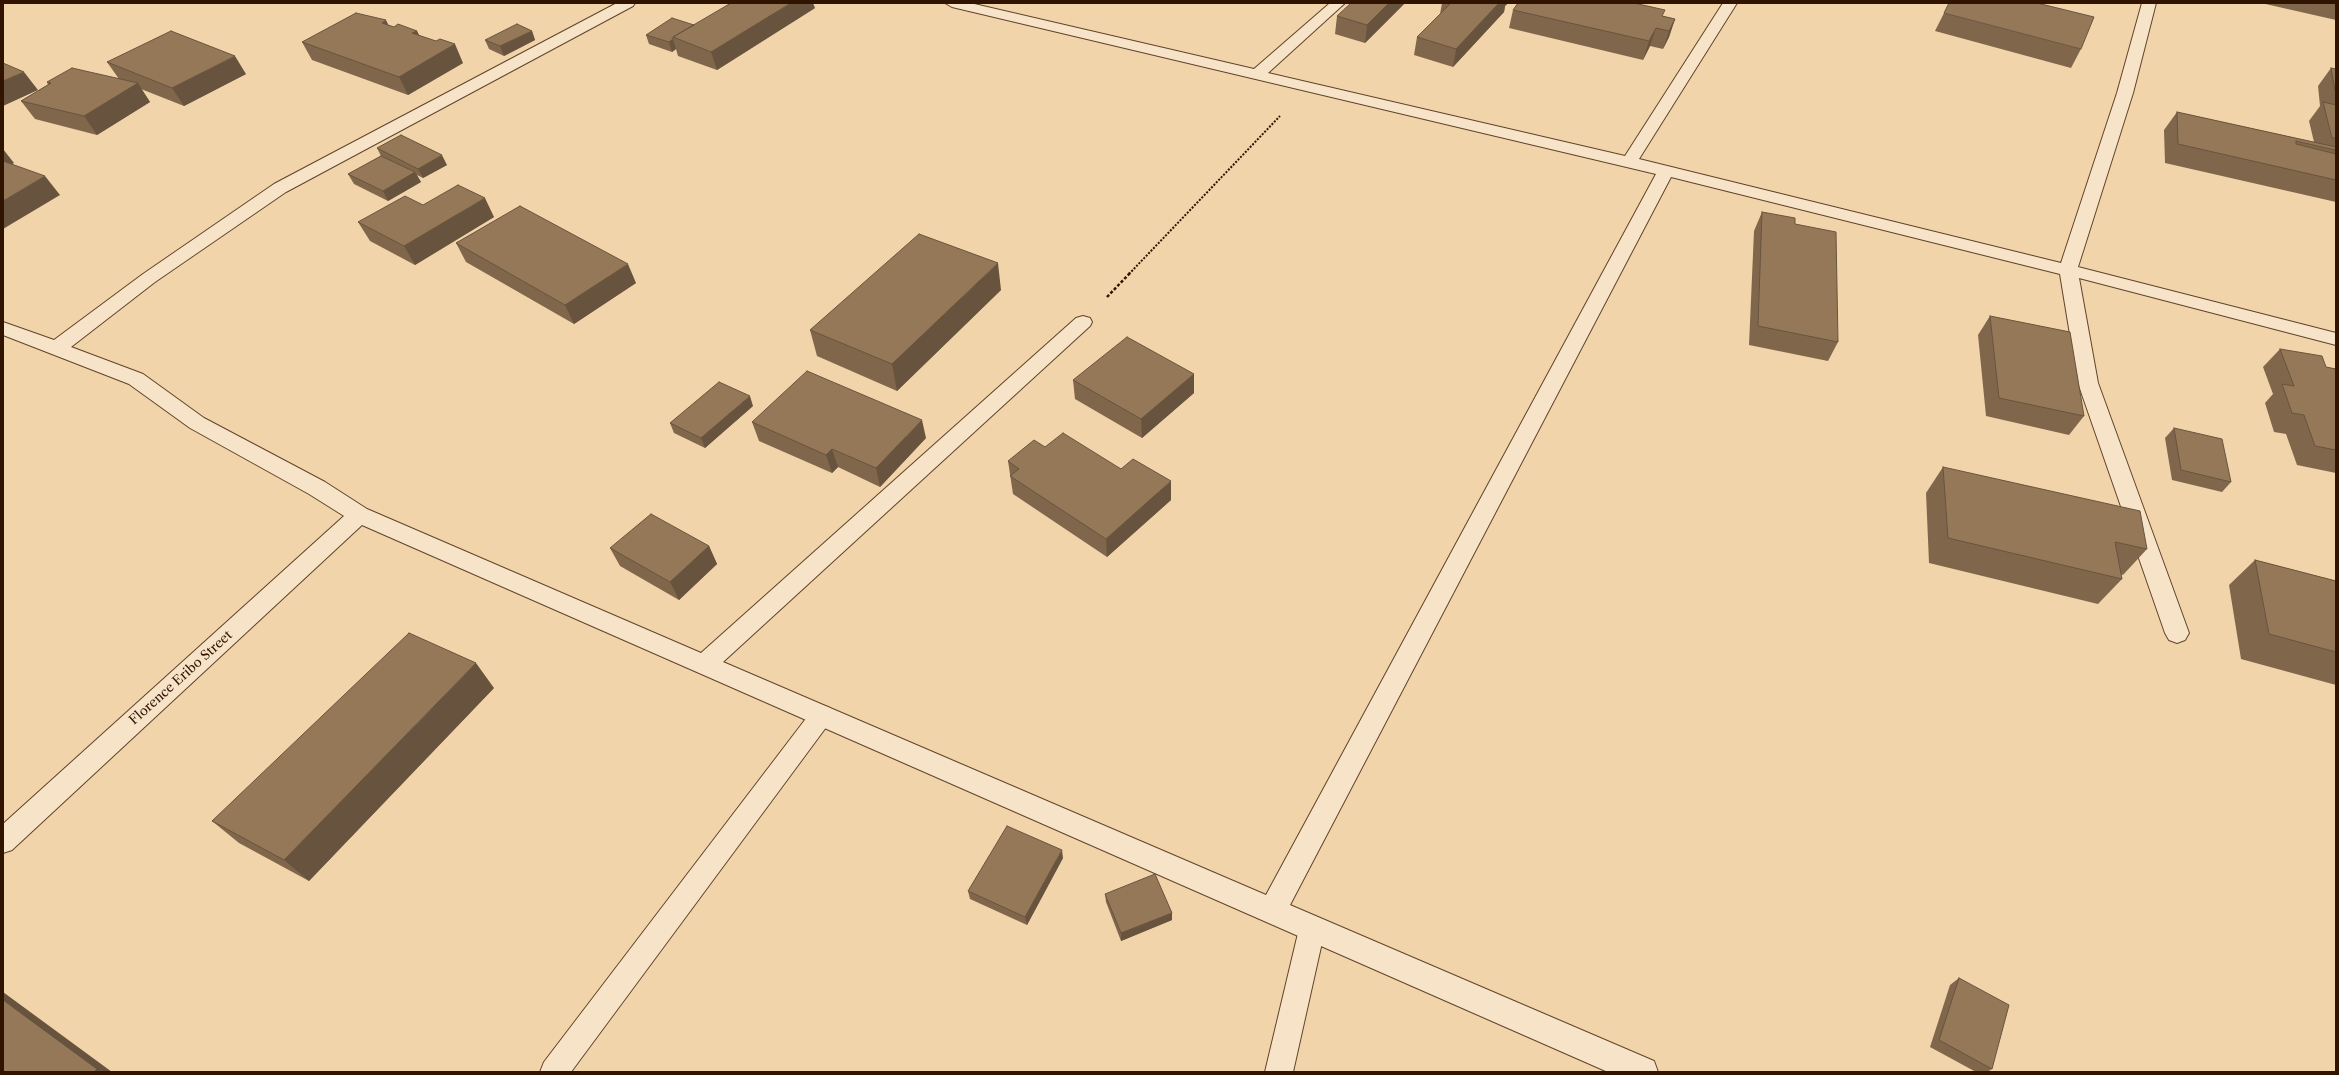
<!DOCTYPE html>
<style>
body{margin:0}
#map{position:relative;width:2339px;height:1075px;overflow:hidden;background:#f2d4aa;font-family:"Libre Caslon Text",serif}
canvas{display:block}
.frame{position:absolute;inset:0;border:4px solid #301400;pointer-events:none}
</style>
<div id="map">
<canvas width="2339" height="1075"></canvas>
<div class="frame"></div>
</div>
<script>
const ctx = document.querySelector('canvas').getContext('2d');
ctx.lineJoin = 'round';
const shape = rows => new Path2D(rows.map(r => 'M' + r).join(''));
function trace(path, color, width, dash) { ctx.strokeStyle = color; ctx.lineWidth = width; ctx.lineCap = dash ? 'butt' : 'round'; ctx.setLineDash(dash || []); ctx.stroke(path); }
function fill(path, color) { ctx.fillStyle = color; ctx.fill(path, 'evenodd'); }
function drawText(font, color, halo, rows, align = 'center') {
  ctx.font = font + ' "Libre Caslon Text",serif'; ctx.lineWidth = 3; ctx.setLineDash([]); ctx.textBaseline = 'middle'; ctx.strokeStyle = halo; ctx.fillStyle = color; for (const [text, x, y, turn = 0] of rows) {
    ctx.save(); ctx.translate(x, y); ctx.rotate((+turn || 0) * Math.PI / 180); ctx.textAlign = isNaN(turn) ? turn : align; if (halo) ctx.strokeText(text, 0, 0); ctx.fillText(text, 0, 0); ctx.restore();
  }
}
const pathFar1 = shape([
 [1129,274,1280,116]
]);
const path = shape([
 [1107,297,1130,273]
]);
const lane = shape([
 [822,705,830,708,833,715,830,722,571,1072,540,1072,544,1062,814,708,822,705],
 [1312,917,1321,920,1325,929,1293,1072,1265,1072,1299,929,1303,920,1312,917]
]);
const street = shape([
 [617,3,635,3,633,6,286,192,155,282,71,347,143,374,204,418,325,482,367,509,701,653,1076,318,1083,316,1090,318,1092,322,1090,326,723,662,1266,895,1656,174,952,7,945,3,970,3,1254,69,1330,3,1345,3,1268,73,1625,156,1723,3,1737,3,1639,159,2061,263,2117,93,2142,3,2156,3,2133,93,2078,267,2336,333,2336,345,2079,278,2098,383,2189,633,2185,640,2177,643,2169,640,2165,633,2078,383,2060,274,1671,177,1290,905,1654,1061,1658,1072,1608,1072,362,525,12,850,3,853,3,824,344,516,309,494,190,428,129,384,3,335,3,322,54,340,143,274,274,184,617,3]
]);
const wall = shape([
 [1405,3,1365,43,1335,34,1337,16],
 [1442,3,1508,3,1505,6,1504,12,1453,67,1414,55,1417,37,1440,14],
 [2261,3,2336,3,2336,20],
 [815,8,717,70,678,56,676,49,672,52,649,44,646,35,694,25],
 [1513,10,1663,16,1675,19,1669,37,1663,49,1650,46,1643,60,1509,28],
 [1944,13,2081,49,2071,68,1935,31],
 [388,25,394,27,417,31,419,35,463,63,408,95,312,60,302,42],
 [532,31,535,40,504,56,489,49,485,40],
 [107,62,246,74,184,106,141,89,150,102,97,135,35,119,21,101,48,85,47,82,119,79],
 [2331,68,2336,69,2336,202,2165,163,2164,130,2177,112,2314,142,2309,121,2320,106,2318,86],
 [377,148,447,165,423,178,417,175,421,182,388,201,354,184,348,174,381,156],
 [423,205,494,217,415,265,370,241,358,222],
 [1762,212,1795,224,1838,342,1828,361,1749,345,1754,231],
 [456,243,636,283,574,324,466,262],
 [1001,290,897,391,817,356,810,330],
 [1990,316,2084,416,2069,435,1986,416,1978,335],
 [2280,349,2326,367,2336,369,2336,473,2297,465,2286,434,2274,432,2265,403,2273,394,2263,367],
 [1194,374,1194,393,1142,438,1075,399,1073,380],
 [753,406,705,448,674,433,670,423],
 [752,422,926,438,880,487,838,467,832,473,759,441],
 [2174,428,2231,482,2222,492,2172,480,2165,438],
 [1045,447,1121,469,1171,500,1107,557,1013,494,1008,461],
 [1943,467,2147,549,2123,575,2121,574,2122,579,2098,604,1929,563,1926,493],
 [709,546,717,564,679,600,620,566,610,548],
 [2255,560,2336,581,2336,685,2241,659,2229,585],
 [494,688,309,881,239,843,212,821],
 [1063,858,1027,925,970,899,968,891],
 [1105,894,1172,913,1172,920,1121,941,1106,902],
 [1959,978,1992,1069,1987,1072,1976,1072,1930,1047,1950,985]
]);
const shadedWall = shape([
 [791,3,813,3,815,8,717,70,711,52],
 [1389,3,1405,3,1365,43,1367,25],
 [1499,3,1508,3,1505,6,1504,12,1453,67,1456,49],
 [1675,19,1669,37,1663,49,1669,31],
 [386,20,395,38,382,23],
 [1656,28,1650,46,1643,60,1649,41],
 [417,31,425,49,412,33],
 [532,31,535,40,504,56,500,46],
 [673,39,676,49,672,52,669,42],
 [455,44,463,63,408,95,399,77],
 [235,56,246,74,184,106,172,88],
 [24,72,38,90,3,106,3,81],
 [138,83,150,102,97,135,84,116],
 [3,149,14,163,3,170],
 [442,155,447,165,423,178,418,169],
 [415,172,421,182,388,201,383,191],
 [45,176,60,195,3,229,3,201],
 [485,198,494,217,415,265,404,246],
 [998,263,1001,290,897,391,892,364],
 [628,264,636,283,574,324,565,305],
 [1194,374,1194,393,1142,438,1141,419],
 [750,396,753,406,705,448,701,438],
 [922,420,926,438,880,487,876,468],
 [832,449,838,467,832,473,826,455],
 [1171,481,1171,500,1107,557,1106,539],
 [709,546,717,564,679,600,670,582],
 [476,663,494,688,309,881,284,860],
 [1062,850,1063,858,1027,925,1025,917],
 [1172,913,1172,920,1121,941,1121,933],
 [3,992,112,1072,94,1072,3,1000]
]);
const building = shape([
 [731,3,791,3,711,52,673,37,731,3],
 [1351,3,1389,3,1367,25,1337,16,1351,3],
 [1451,3,1499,3,1456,49,1417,37,1451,3],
 [1518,3,1634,3,1665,10,1662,16,1675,19,1669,31,1656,28,1649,41,1513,10,1518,3],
 [1949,3,2037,3,2094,17,2081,49,1944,13,1949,3],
 [356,13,386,20,382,23,394,27,398,24,417,31,412,33,436,41,440,39,455,44,399,77,302,42,356,13],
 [672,18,694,25,673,37,673,39,669,42,646,35,672,18],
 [517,24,532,31,500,46,485,40,517,24],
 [171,31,235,56,172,88,107,62,171,31],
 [3,63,24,72,3,81,3,63],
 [72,68,138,83,84,116,21,101,51,83,47,82,72,68],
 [2331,68,2336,69,2336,92,2335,91,2331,68],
 [2323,102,2336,105,2336,138,2332,138,2323,102],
 [2177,112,2336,147,2336,180,2178,144,2177,112],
 [2296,141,2335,150,2336,154,2296,144,2296,141],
 [401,135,442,155,418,169,377,148,401,135],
 [381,156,415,172,383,191,348,174,381,156],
 [3,161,45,176,3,201,3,161],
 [458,185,485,198,404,246,358,222,405,196,423,205,458,185],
 [520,206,628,264,565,305,456,243,520,206],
 [1762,212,1795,218,1795,224,1836,232,1838,342,1758,326,1762,212],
 [919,234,998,263,892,364,810,330,919,234],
 [1990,316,2070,332,2084,416,1999,398,1990,316],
 [1127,337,1194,374,1141,419,1073,380,1127,337],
 [2280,349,2322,356,2326,367,2336,369,2336,450,2315,446,2304,415,2292,413,2282,384,2294,386,2280,349],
 [807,371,922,420,876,468,832,449,826,455,752,422,807,371],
 [719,382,750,396,701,438,670,423,719,382],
 [2174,428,2222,439,2231,482,2181,470,2174,428],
 [1063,433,1121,469,1133,459,1171,481,1106,539,1010,476,1019,469,1008,461,1034,440,1045,447,1063,433],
 [1943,467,2140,511,2147,549,2115,542,2122,579,1948,538,1943,467],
 [651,514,709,546,670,582,610,548,651,514],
 [2255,560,2336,581,2336,652,2269,634,2255,560],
 [409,633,476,663,284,860,212,821,409,633],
 [1007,826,1062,850,1025,917,968,891,1007,826],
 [1155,874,1172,913,1121,933,1105,894,1155,874],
 [1959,978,2009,1005,1992,1069,1939,1040,1959,978],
 [3,1000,97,1069,94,1072,3,1072,3,1000]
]);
const streetNames = [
 ["Florence Eribo Street",181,678,-42]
];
trace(lane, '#60442a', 2);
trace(street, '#60442a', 2);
trace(pathFar1, '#301400', 2, [2, 1.5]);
trace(path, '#301400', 2.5, [3, 2]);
fill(lane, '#f7e3c8');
fill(street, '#f7e3c8');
fill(wall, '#80674c');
fill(shadedWall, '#68543e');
fill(building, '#957858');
trace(building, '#68543e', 1);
drawText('13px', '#301400', '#f7e3c8', streetNames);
</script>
